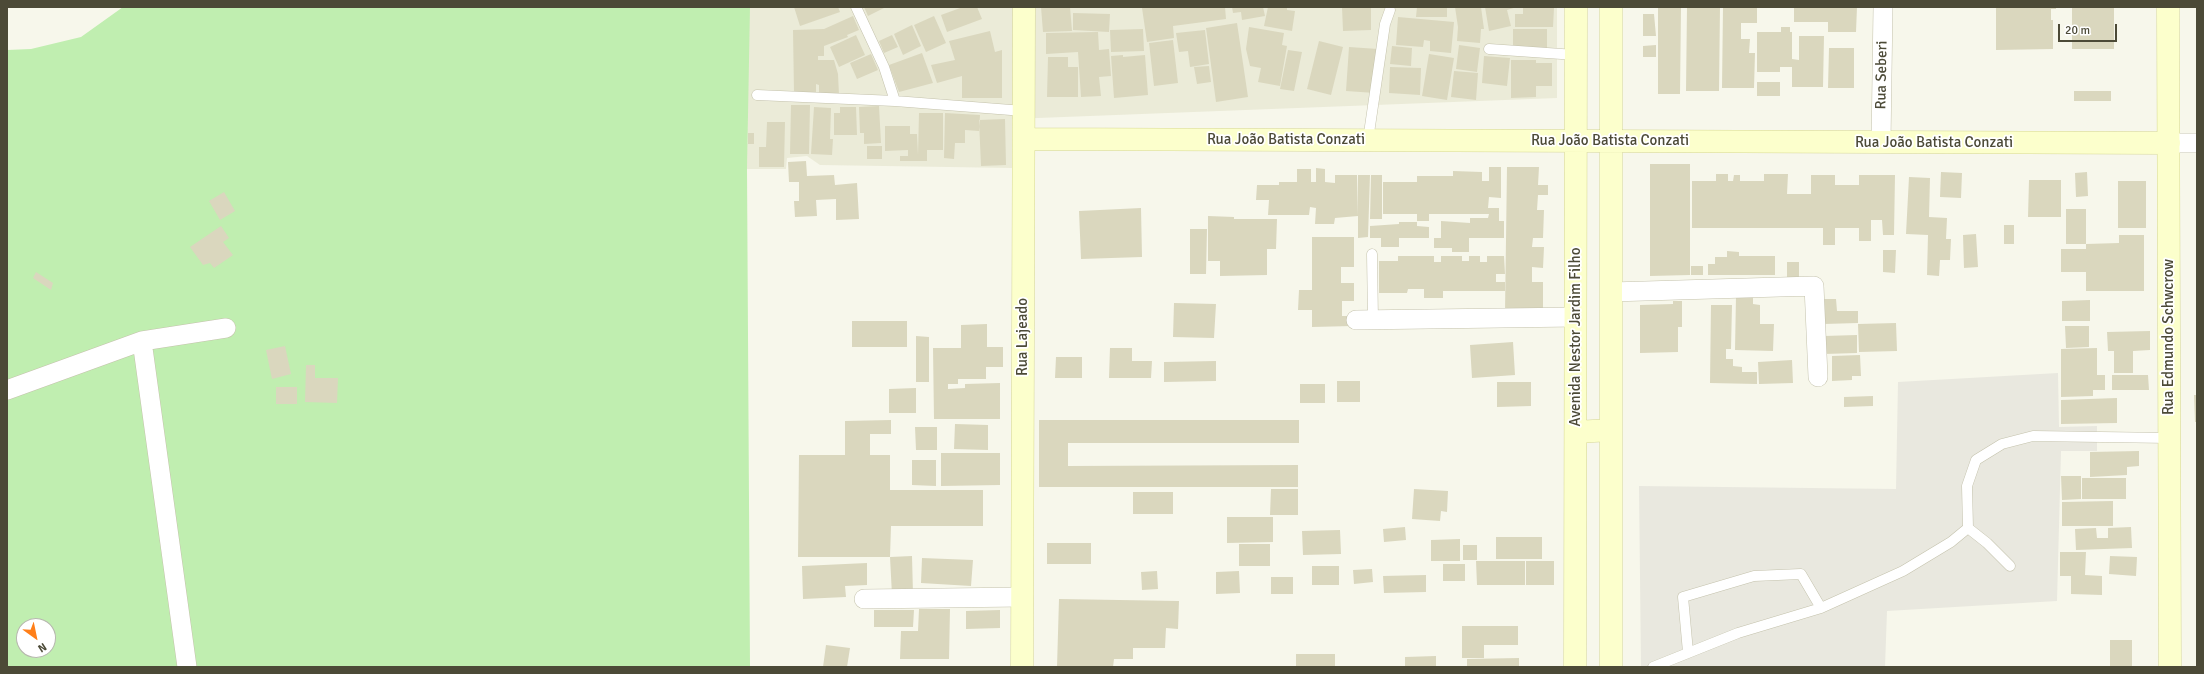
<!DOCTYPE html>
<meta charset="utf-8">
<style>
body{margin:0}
#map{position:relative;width:2204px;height:674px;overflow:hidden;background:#f7f7eb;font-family:Signika,sans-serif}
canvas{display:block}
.frame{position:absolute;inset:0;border:8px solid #4c4a37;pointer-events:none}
.north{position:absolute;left:16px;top:618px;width:40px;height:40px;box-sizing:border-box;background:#fff;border:1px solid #b7b7af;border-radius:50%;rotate:147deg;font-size:11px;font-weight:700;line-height:16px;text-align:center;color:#4c4a37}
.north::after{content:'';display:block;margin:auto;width:14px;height:18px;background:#ff7f19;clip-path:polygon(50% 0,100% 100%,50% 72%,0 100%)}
.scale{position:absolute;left:2058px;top:24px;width:59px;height:18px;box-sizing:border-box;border:2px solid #4c4a37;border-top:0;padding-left:5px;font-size:12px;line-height:14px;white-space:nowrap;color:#4c4a37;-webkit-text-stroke:3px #fff;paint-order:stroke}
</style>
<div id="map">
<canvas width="2204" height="674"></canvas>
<div class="frame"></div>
<div class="north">N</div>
<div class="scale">20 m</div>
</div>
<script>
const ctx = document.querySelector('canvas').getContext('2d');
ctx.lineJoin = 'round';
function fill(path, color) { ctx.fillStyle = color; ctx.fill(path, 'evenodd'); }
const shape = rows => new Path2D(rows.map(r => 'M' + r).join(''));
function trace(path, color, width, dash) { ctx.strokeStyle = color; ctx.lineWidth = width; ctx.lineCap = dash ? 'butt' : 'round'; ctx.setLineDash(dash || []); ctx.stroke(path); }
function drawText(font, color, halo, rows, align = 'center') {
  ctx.font = font + ' Signika,sans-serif'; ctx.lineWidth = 3.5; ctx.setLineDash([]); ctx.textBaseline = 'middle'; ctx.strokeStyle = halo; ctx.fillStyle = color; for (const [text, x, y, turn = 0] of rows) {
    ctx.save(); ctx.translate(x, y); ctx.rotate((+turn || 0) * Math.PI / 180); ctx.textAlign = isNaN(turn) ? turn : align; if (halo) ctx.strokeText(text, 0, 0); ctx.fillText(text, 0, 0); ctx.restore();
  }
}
const residential = shape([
 [748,7,1557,7,1557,98,1012,119,1012,168,820,165,807,156,787,158,786,169,747,169]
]);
const industrial = shape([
 [2058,373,2059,427,2097,426,2097,451,2061,451,2057,601,1887,611,1885,667,1641,667,1639,486,1896,489,1898,382]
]);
const green = shape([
 [123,7,750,7,747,169,750,667,7,667,7,50,31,49,81,37],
 [24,626,48,626,48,650,24,650]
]);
const building = shape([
 [794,7,838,7,840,12,800,26],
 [864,7,886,7,868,16],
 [963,7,977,7,982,19,947,32,941,15],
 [1041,7,1070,7,1072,31,1043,32],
 [1225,7,1226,19,1173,26,1174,38,1147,42,1142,8],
 [1232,7,1263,7,1265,16,1242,20,1241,12,1233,13],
 [1268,7,1287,7,1287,10,1295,11,1292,31,1264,26],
 [1342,7,1371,7,1371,30,1343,31],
 [1417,7,1447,7,1447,17,1416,17],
 [1455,7,1481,7,1484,29,1481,29,1480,43,1457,41,1458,27],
 [1485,7,1517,7,1507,10,1511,26,1489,31],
 [1658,7,1681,7,1680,94,1658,94],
 [1687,7,1720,7,1719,91,1686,91],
 [1723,7,1757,7,1757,23,1741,23,1741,39,1750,39,1749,53,1755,53,1754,88,1722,88],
 [1794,7,1857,7,1856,32,1828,32,1828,22,1794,22],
 [1996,7,2056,7,2056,9,2051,9,2051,20,2053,20,2053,49,1996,50],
 [2072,7,2114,7,2114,49,2072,49],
 [1523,8,1554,8,1553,27,1515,27,1515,14,1523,14],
 [1073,13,1110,14,1109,32,1073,30],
 [1643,14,1654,14,1656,36,1643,36],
 [853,16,859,30,847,35,848,37,824,46,824,56,818,56,818,60,834,60,838,74,839,95,819,95,819,85,816,84,816,92,794,93,793,30,824,29],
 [934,16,946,43,926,52,914,25],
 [1398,17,1454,22,1451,53,1430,51,1430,41,1424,40,1423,47,1396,45],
 [1237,23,1248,97,1216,102,1206,28],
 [912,25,921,46,903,55,894,34],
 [1249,27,1284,33,1282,45,1287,46,1280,86,1258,82,1261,68,1250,66,1246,49],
 [1781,27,1790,27,1790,32,1792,32,1792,59,1799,60,1799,36,1824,36,1823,87,1792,87,1792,67,1780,67,1780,72,1757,72,1757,32,1781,32],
 [1143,29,1144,51,1111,52,1110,30],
 [1513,29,1547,29,1547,48,1513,47],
 [1205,30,1209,64,1190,67,1188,51,1179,52,1176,33],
 [990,31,995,52,1002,50,1002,98,962,98,962,76,937,83,931,65,955,60,949,41],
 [1098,32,1099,50,1109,49,1111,76,1099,77,1101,96,1081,97,1078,52,1046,54,1046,33],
 [856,35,865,55,839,67,830,47],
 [892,35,898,47,884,53,879,41],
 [1173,40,1178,83,1154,86,1149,43],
 [1319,41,1343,47,1331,95,1307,89],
 [1459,45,1480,48,1477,72,1456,69],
 [1656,45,1656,57,1643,57,1643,46],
 [1392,46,1412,48,1411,66,1390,64],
 [1349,47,1378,49,1375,93,1346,91],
 [1829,48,1854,48,1854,88,1828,88],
 [1288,50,1302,52,1294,91,1280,89],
 [922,53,933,83,899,92,889,65],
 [871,54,878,70,857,79,850,63],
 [1429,54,1454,58,1447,100,1422,96],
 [1123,55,1123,57,1145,55,1148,95,1114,98,1111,56],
 [1484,56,1510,58,1507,86,1482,83],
 [1048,57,1068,57,1068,67,1078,67,1078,97,1047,97],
 [1511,60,1536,60,1536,63,1552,63,1552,86,1536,86,1536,97,1511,98],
 [1209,66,1211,82,1197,84,1194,67],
 [1390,67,1421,68,1420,95,1389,93],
 [1454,71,1478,73,1476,100,1451,97],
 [1757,82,1780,82,1780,96,1757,96],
 [2074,91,2111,91,2111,101,2074,101],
 [791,105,810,105,809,154,790,154],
 [879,106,881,143,864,144,864,133,860,133,859,107],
 [814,107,831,108,830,139,833,139,832,155,811,154],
 [840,107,856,107,857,135,834,135,834,113,840,113],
 [919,113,943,113,943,150,927,150,927,161,900,161,900,156,908,156,908,150,885,151,885,126,910,126,910,134,917,134,918,155],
 [945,113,980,115,979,131,965,130,965,143,955,143,954,159,944,158],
 [1005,119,1006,165,981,166,979,120],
 [767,122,785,122,784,167,759,167,759,147,766,147],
 [748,133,754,133,754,144,748,144],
 [867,146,882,146,882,159,867,159],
 [806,161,807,176,834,175,835,185,857,183,859,219,836,220,836,199,816,200,817,216,795,217,794,201,799,201,799,182,789,182,788,162],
 [1650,164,1690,164,1690,275,1650,276],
 [1489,167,1501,167,1501,198,1489,197,1488,208,1499,208,1499,221,1504,221,1504,238,1469,238,1469,252,1452,252,1452,248,1434,248,1434,238,1441,238,1441,221,1470,223,1470,218,1488,218,1489,214,1429,214,1429,221,1417,221,1417,214,1383,214,1383,182,1417,182,1417,176,1453,176,1453,171,1482,172,1482,181,1489,181],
 [1507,167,1539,167,1538,185,1548,185,1548,195,1538,195,1537,210,1544,210,1543,238,1533,238,1532,247,1544,247,1543,268,1532,267,1532,282,1543,282,1543,312,1505,312],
 [1316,168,1325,169,1325,182,1335,183,1335,175,1357,175,1358,216,1335,218,1334,224,1315,224,1316,208,1310,207,1309,215,1268,215,1269,200,1256,200,1257,185,1279,185,1279,182,1297,182,1297,169,1311,169,1311,182,1316,182],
 [1941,172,1962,173,1961,198,1940,197],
 [2087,172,2088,196,2076,197,2075,173],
 [1716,174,1728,174,1728,181,1733,181,1734,175,1740,175,1740,181,1764,181,1764,174,1788,174,1787,194,1811,194,1811,175,1835,175,1835,185,1859,185,1859,175,1895,175,1894,235,1883,235,1882,220,1871,220,1871,241,1859,241,1859,228,1835,228,1835,245,1823,245,1823,228,1787,228,1787,222,1787,228,1692,228,1692,181,1716,181],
 [1358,175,1370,175,1368,237,1358,238],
 [1371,175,1382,175,1382,219,1370,219],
 [1909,177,1930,178,1929,217,1947,218,1946,239,1951,239,1950,260,1940,260,1939,276,1927,275,1928,235,1906,234],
 [2029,180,2061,180,2061,217,2028,217],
 [2118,181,2146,181,2146,228,2118,228],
 [224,192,235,211,220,220,209,201],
 [1141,208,1142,257,1081,259,1079,211],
 [2066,209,2086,209,2086,244,2066,244],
 [1208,216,1234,217,1234,219,1277,219,1276,249,1267,249,1267,275,1220,276,1220,261,1208,261],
 [1399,222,1417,222,1417,226,1429,227,1429,238,1399,238,1399,247,1381,247,1381,238,1370,238,1370,226,1399,224],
 [2004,225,2014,225,2014,244,2004,244],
 [221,226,229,238,223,242,233,255,214,268,210,263,203,265,190,247],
 [1190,229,1207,229,1206,274,1190,274],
 [1976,234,1978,267,1964,268,1963,235],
 [2119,235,2144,235,2144,291,2086,291,2086,272,2061,272,2061,249,2086,249,2086,244,2119,243],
 [1312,237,1354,237,1354,267,1341,267,1341,283,1354,283,1354,301,1342,301,1342,316,1352,316,1352,326,1312,327,1312,310,1298,310,1299,290,1312,290],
 [1883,250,1896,250,1895,273,1883,272],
 [1727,251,1739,252,1739,256,1775,256,1775,275,1708,275,1708,264,1715,264,1715,257,1727,257],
 [1398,256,1434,256,1434,262,1441,262,1441,256,1462,256,1462,261,1469,261,1469,256,1480,256,1480,262,1487,262,1487,256,1504,256,1505,274,1496,274,1496,282,1505,282,1505,291,1443,291,1443,298,1424,298,1424,289,1408,289,1407,293,1379,293,1379,261,1398,261],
 [1787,262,1799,262,1799,277,1787,277],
 [1691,266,1703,266,1703,275,1691,275],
 [36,272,53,283,51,290,33,278],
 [1736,296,1753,297,1753,304,1760,305,1760,324,1774,324,1773,351,1735,350],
 [1824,299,1836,299,1837,311,1858,311,1858,323,1824,324],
 [2090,300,2090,321,2062,321,2062,301],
 [1673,301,1682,301,1682,327,1678,327,1678,352,1640,353,1640,305,1673,304],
 [1174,303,1216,304,1214,338,1173,337],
 [1711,305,1732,305,1731,349,1726,349,1726,359,1733,359,1733,366,1742,367,1742,372,1757,372,1757,384,1710,383],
 [852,321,907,321,907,347,852,347],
 [1896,323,1897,351,1859,352,1858,324],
 [987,324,987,347,1003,347,1003,367,986,367,986,379,958,379,958,384,948,384,948,389,965,388,965,384,1000,383,1000,419,934,419,933,348,961,348,961,325],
 [2065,326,2089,326,2089,347,2066,348],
 [2150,331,2150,350,2133,351,2133,373,2114,373,2114,351,2108,351,2107,332],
 [1857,335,1857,353,1824,354,1824,336],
 [916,336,929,337,929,382,916,382],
 [1513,342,1515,375,1472,378,1470,345],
 [285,346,291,374,272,379,266,350],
 [1110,348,1132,348,1132,361,1152,361,1151,378,1109,378],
 [2097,348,2097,375,2105,375,2105,390,2093,390,2093,396,2061,397,2061,349],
 [1860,355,1861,376,1852,376,1852,380,1832,381,1832,356],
 [1056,357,1082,357,1082,378,1055,378],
 [1792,360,1793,383,1759,384,1758,362],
 [1216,361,1216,381,1164,382,1164,362],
 [306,365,315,365,315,378,338,378,337,403,305,402],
 [2112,375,2148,375,2149,390,2112,390],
 [1337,381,1360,381,1360,402,1337,402],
 [1497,382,1531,382,1531,406,1497,407],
 [1300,384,1325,384,1325,403,1300,403],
 [276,387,297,387,297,404,276,404],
 [916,388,916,413,889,413,889,389],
 [2194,395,2197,395,2197,422,2195,422],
 [1873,396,1873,406,1844,407,1844,397],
 [2117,398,2117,423,2061,424,2061,400],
 [891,420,891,434,870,434,870,455,890,455,890,490,983,490,983,526,891,526,890,557,798,557,799,455,845,455,845,421],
 [1039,420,1299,420,1299,443,1068,443,1068,466,1298,465,1298,487,1039,487],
 [955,424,988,425,988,450,954,449],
 [915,427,937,427,937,450,916,450],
 [2139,451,2139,466,2127,467,2127,475,2090,477,2090,452],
 [941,453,1000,453,1000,485,941,486],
 [912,460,936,460,936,486,912,485],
 [2061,476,2081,476,2081,499,2062,500],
 [2082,478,2126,478,2126,499,2082,499],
 [1271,489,1298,489,1298,515,1270,515],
 [1414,489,1448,491,1447,512,1441,511,1440,521,1412,519],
 [1133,492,1173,492,1173,514,1133,514],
 [2113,501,2113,526,2062,526,2062,502],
 [1227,517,1273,517,1273,542,1227,543],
 [1405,527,1406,540,1384,542,1383,529],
 [2131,527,2132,548,2076,550,2075,529,2096,528,2097,538,2108,538,2108,528],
 [1340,530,1341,554,1303,555,1302,531],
 [1496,537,1542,537,1542,559,1496,559],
 [1460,539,1460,561,1431,561,1431,540],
 [1047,543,1091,543,1091,564,1047,564],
 [1239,544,1270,544,1270,566,1239,566],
 [1463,545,1477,545,1477,560,1463,560],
 [2060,552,2086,552,2085,575,2102,576,2102,595,2071,594,2071,576,2060,576],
 [912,556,913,594,892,595,890,557],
 [2110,556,2137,557,2136,576,2109,574],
 [922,558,973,560,971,586,921,583],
 [1476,561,1525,561,1525,585,1477,585],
 [1526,561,1554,561,1554,585,1526,585],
 [867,563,867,585,845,586,846,597,803,599,802,566],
 [1443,564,1465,564,1465,581,1443,581],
 [1312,566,1339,566,1339,585,1312,585],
 [1372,569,1373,582,1354,584,1353,570],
 [1157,571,1158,589,1142,590,1141,572],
 [1239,571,1240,593,1216,594,1216,572],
 [1426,575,1426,592,1384,593,1383,576],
 [1271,577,1293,577,1293,594,1271,594],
 [1059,599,1179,601,1178,629,1166,628,1165,648,1133,648,1133,659,1114,659,1113,667,1057,667],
 [919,609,950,609,949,659,900,659,901,631,918,631],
 [874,610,914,610,913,627,874,627],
 [1000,610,1000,628,966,629,966,611],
 [1462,626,1518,626,1518,645,1484,645,1484,658,1462,658],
 [2110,640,2132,640,2132,667,2110,667],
 [826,645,850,648,847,667,823,667],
 [1296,654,1335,654,1335,667,1296,667],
 [1436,656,1436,667,1405,667,1405,657],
 [1519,658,1519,667,1467,667,1467,659]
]);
const lane = shape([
 [856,7,884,67,895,101],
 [1489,49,1576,55],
 [757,95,895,101,1024,111],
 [1368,140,1385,24,1390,10],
 [1372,254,1373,320],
 [1968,528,1987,543,2010,566],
 [1688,652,1683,597,1754,576,1801,574,1821,608],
 [1653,667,1738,633,1821,608,1903,571,1951,542,1968,528,1967,486,1976,460,2002,444,2033,436,2169,438]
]);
const street = shape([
 [1881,143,1883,7],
 [2169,143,2197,143],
 [1611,292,1814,286,1818,377],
 [1356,320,1576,317],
 [142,341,187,667],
 [7,390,142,341,226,328],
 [864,599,1022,597]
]);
const secondary = shape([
 [2168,7,2170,667],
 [1024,139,2169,143],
 [1576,432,1611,430],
 [1022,667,1024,7],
 [1575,667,1576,7],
 [1611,667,1611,7]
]);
const streetNames = [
 ["Rua Seberi",1882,75,-89],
 ["Rua João Batista Conzati",1286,140],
 ["Rua João Batista Conzati",1610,141],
 ["Rua João Batista Conzati",1934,143],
 ["Rua Lajeado",1023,337,-90],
 ["Avenida Nestor Jardim Filho",1576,337,-90],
 ["Rua Edmundo Schwcrow",2169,337,-90]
];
fill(residential, '#ebebd8');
fill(industrial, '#e9e8df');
fill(green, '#c0eeb0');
fill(building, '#dad7be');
trace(lane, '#c4c2ac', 11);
trace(street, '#c4c2ac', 20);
trace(secondary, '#d6d794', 23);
trace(lane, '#fff', 10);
trace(street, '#fff', 19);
trace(secondary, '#fcffcc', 22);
drawText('15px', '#4c4a37', '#fff', streetNames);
</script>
